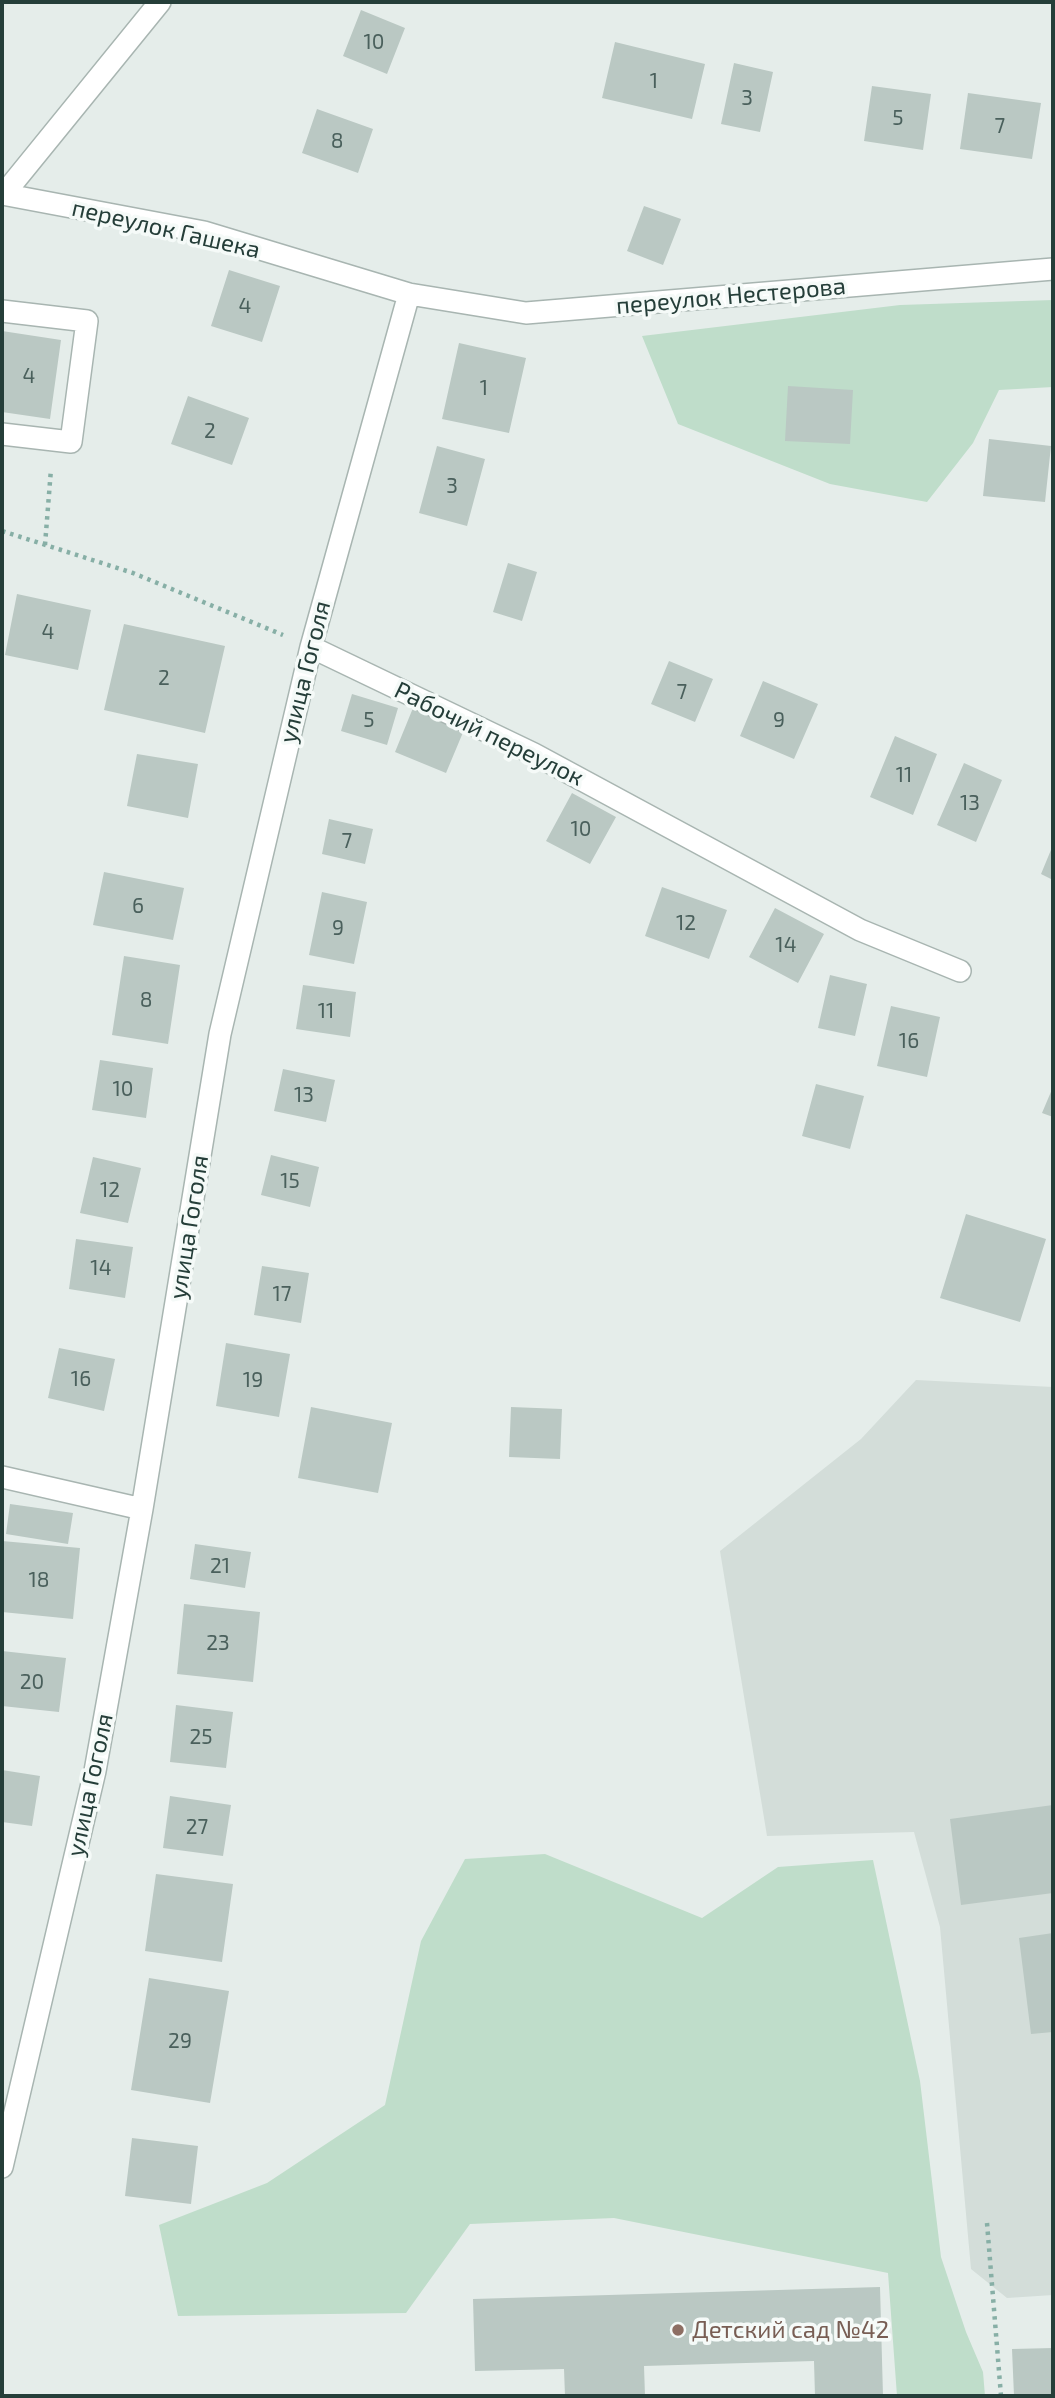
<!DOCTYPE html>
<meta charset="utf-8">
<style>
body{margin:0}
#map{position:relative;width:1055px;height:2398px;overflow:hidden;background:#e5edea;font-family:"Exo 2",sans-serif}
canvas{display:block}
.frame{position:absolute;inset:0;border:4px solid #253e39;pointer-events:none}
</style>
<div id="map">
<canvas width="1055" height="2398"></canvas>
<div class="frame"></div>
</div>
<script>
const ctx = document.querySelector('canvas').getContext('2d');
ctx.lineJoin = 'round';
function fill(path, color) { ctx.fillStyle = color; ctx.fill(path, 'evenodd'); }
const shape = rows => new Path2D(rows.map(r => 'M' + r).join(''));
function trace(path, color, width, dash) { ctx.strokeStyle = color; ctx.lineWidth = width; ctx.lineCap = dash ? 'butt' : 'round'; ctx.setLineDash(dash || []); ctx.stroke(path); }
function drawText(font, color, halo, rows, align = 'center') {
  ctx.font = font + ' "Exo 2",sans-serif'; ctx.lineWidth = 7; ctx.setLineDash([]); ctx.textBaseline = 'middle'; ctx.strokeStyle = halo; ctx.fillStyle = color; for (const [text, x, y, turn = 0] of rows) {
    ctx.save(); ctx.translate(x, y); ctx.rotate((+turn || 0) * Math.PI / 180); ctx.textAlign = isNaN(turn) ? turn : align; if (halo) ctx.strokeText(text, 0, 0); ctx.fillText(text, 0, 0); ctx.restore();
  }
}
const built = shape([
 [916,1380,1053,1387,1053,2295,1007,2298,971,2269,940,1927,914,1832,767,1836,720,1551,861,1439]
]);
const green = shape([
 [1053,300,1053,387,999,390,973,443,927,502,830,484,678,424,642,336,900,305],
 [545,1854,702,1918,778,1867,873,1860,920,2081,941,2257,966,2332,983,2372,985,2396,897,2396,888,2273,614,2218,470,2224,406,2313,178,2316,159,2225,267,2183,385,2105,421,1941,465,1859]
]);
const building = shape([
 [361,10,405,28,387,74,343,56],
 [615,42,705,64,692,119,602,98],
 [734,63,773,72,760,132,721,124],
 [872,86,931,94,923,150,864,141],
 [968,93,1041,103,1032,159,960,149],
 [317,109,373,129,358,173,302,153],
 [644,206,681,219,663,265,627,251],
 [229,270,280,286,262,342,211,326],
 [2,331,61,340,50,419,2,412],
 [459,343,526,358,509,433,442,419],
 [788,386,853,390,850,444,785,441],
 [188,396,249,418,232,465,171,444],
 [989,439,1051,446,1045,502,983,496],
 [437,446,485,459,467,526,419,513],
 [508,563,537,572,522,621,493,612],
 [17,594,91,610,78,670,5,655],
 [124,624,225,646,205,733,104,710],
 [669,661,713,679,695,722,651,704],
 [763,681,818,704,794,759,740,736],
 [352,694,398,708,387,745,341,731],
 [413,708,464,730,446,773,395,752],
 [895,736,937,754,913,815,870,797],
 [137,754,198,764,188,818,127,806],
 [964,763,1002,780,976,842,937,825],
 [572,793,616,817,590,864,546,841],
 [329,819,373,829,365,864,322,854],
 [1053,845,1053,880,1041,874],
 [104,872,184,888,173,940,93,925],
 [662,887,727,910,709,959,645,936],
 [322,892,367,902,354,964,309,955],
 [775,908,824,934,798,983,749,957],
 [124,956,180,965,168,1044,112,1035],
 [830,975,867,984,855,1036,818,1028],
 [303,985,356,992,350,1037,296,1029],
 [891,1006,940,1017,927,1077,877,1066],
 [100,1060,153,1068,146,1118,92,1110],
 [283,1069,335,1080,326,1122,274,1111],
 [816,1084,864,1096,850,1149,802,1136],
 [1053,1087,1053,1117,1042,1113],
 [271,1155,319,1167,310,1207,261,1195],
 [93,1157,141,1168,128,1223,80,1213],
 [966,1214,1046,1239,1020,1322,940,1298],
 [76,1239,133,1247,125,1298,69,1289],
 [262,1266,309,1273,301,1323,254,1315],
 [226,1343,290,1354,279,1417,216,1406],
 [59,1348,115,1359,104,1411,48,1398],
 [311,1407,392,1423,378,1493,298,1478],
 [511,1407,562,1409,560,1459,509,1457],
 [10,1504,73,1513,68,1544,6,1534],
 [2,1541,80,1548,73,1619,2,1612],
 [195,1544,251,1552,245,1588,190,1579],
 [184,1604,260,1612,253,1682,177,1674],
 [2,1651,66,1658,59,1712,2,1706],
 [176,1705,233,1712,226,1768,170,1762],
 [2,1770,40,1776,32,1826,2,1822],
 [170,1796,231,1805,223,1856,163,1848],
 [1053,1805,1053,1893,961,1905,950,1819],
 [156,1874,233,1884,222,1962,145,1951],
 [1053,1933,1053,2032,1031,2034,1019,1938],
 [149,1978,229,1991,210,2103,131,2090],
 [132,2138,198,2146,191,2204,125,2196],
 [880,2287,883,2396,815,2396,814,2361,644,2366,645,2396,565,2396,564,2369,475,2371,473,2299],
 [1053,2348,1053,2396,1014,2396,1012,2349]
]);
const path = shape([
 [2,531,133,573,283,635],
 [45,545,51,469],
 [987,2223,1001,2396]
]);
const minor = shape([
 [2,194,204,232,409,294,526,313,1053,269],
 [4,194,160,2],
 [2,311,87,321,71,442,2,434],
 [311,647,534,754,860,930,960,971],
 [2,1477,142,1509],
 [2,2167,95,1771,142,1509,220,1034,311,647,409,294]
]);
const markers = [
 [678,2330,7,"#8d6e63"]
];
const numberNames = [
 ["10",374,42],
 ["1",654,81],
 ["3",747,98],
 ["5",898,118],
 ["7",1000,126],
 ["8",337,141],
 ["4",245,306],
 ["4",29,376],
 ["1",484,388],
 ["2",210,431],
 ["3",452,486],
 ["4",48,632],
 ["2",164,678],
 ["7",682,692],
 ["5",369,720],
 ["9",779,720],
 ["11",904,775],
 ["13",970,803],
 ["10",581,829],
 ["7",347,841],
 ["6",138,906],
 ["12",686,923],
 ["9",338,928],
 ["14",786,945],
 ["8",146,1000],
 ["11",326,1011],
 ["16",909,1041],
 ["10",123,1089],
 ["13",304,1095],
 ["15",290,1181],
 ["12",110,1190],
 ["14",101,1268],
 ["17",282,1294],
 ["16",81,1379],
 ["19",253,1380],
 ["21",220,1566],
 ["18",39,1580],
 ["23",218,1643],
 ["20",32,1682],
 ["25",201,1737],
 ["27",197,1827],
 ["29",180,2041]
];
const streetNames = [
 ["переулок Гашека",166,229,13],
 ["переулок Нестерова",731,296,-5],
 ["улица Гоголя",305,672,-76],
 ["Рабочий переулок",489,734,26],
 ["улица Гоголя",189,1227,-81],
 ["улица Гоголя",90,1785,-78]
];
const educationNames = [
 ["Детский сад №42",692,2330]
];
fill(built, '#d3ddd9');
fill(green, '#bfddca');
fill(building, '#bac8c3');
trace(minor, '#a8b5b1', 24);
trace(path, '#87afa6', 4.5, [3.5, 5]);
trace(minor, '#fff', 21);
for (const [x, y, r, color] of markers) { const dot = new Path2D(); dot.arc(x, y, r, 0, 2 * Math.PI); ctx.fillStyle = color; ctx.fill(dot); trace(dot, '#f5faf8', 2.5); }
drawText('21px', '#4a605c', null, numberNames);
drawText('24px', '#253e39', '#f5faf8', streetNames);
drawText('24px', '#785e54', '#f5faf8', educationNames, 'left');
</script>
